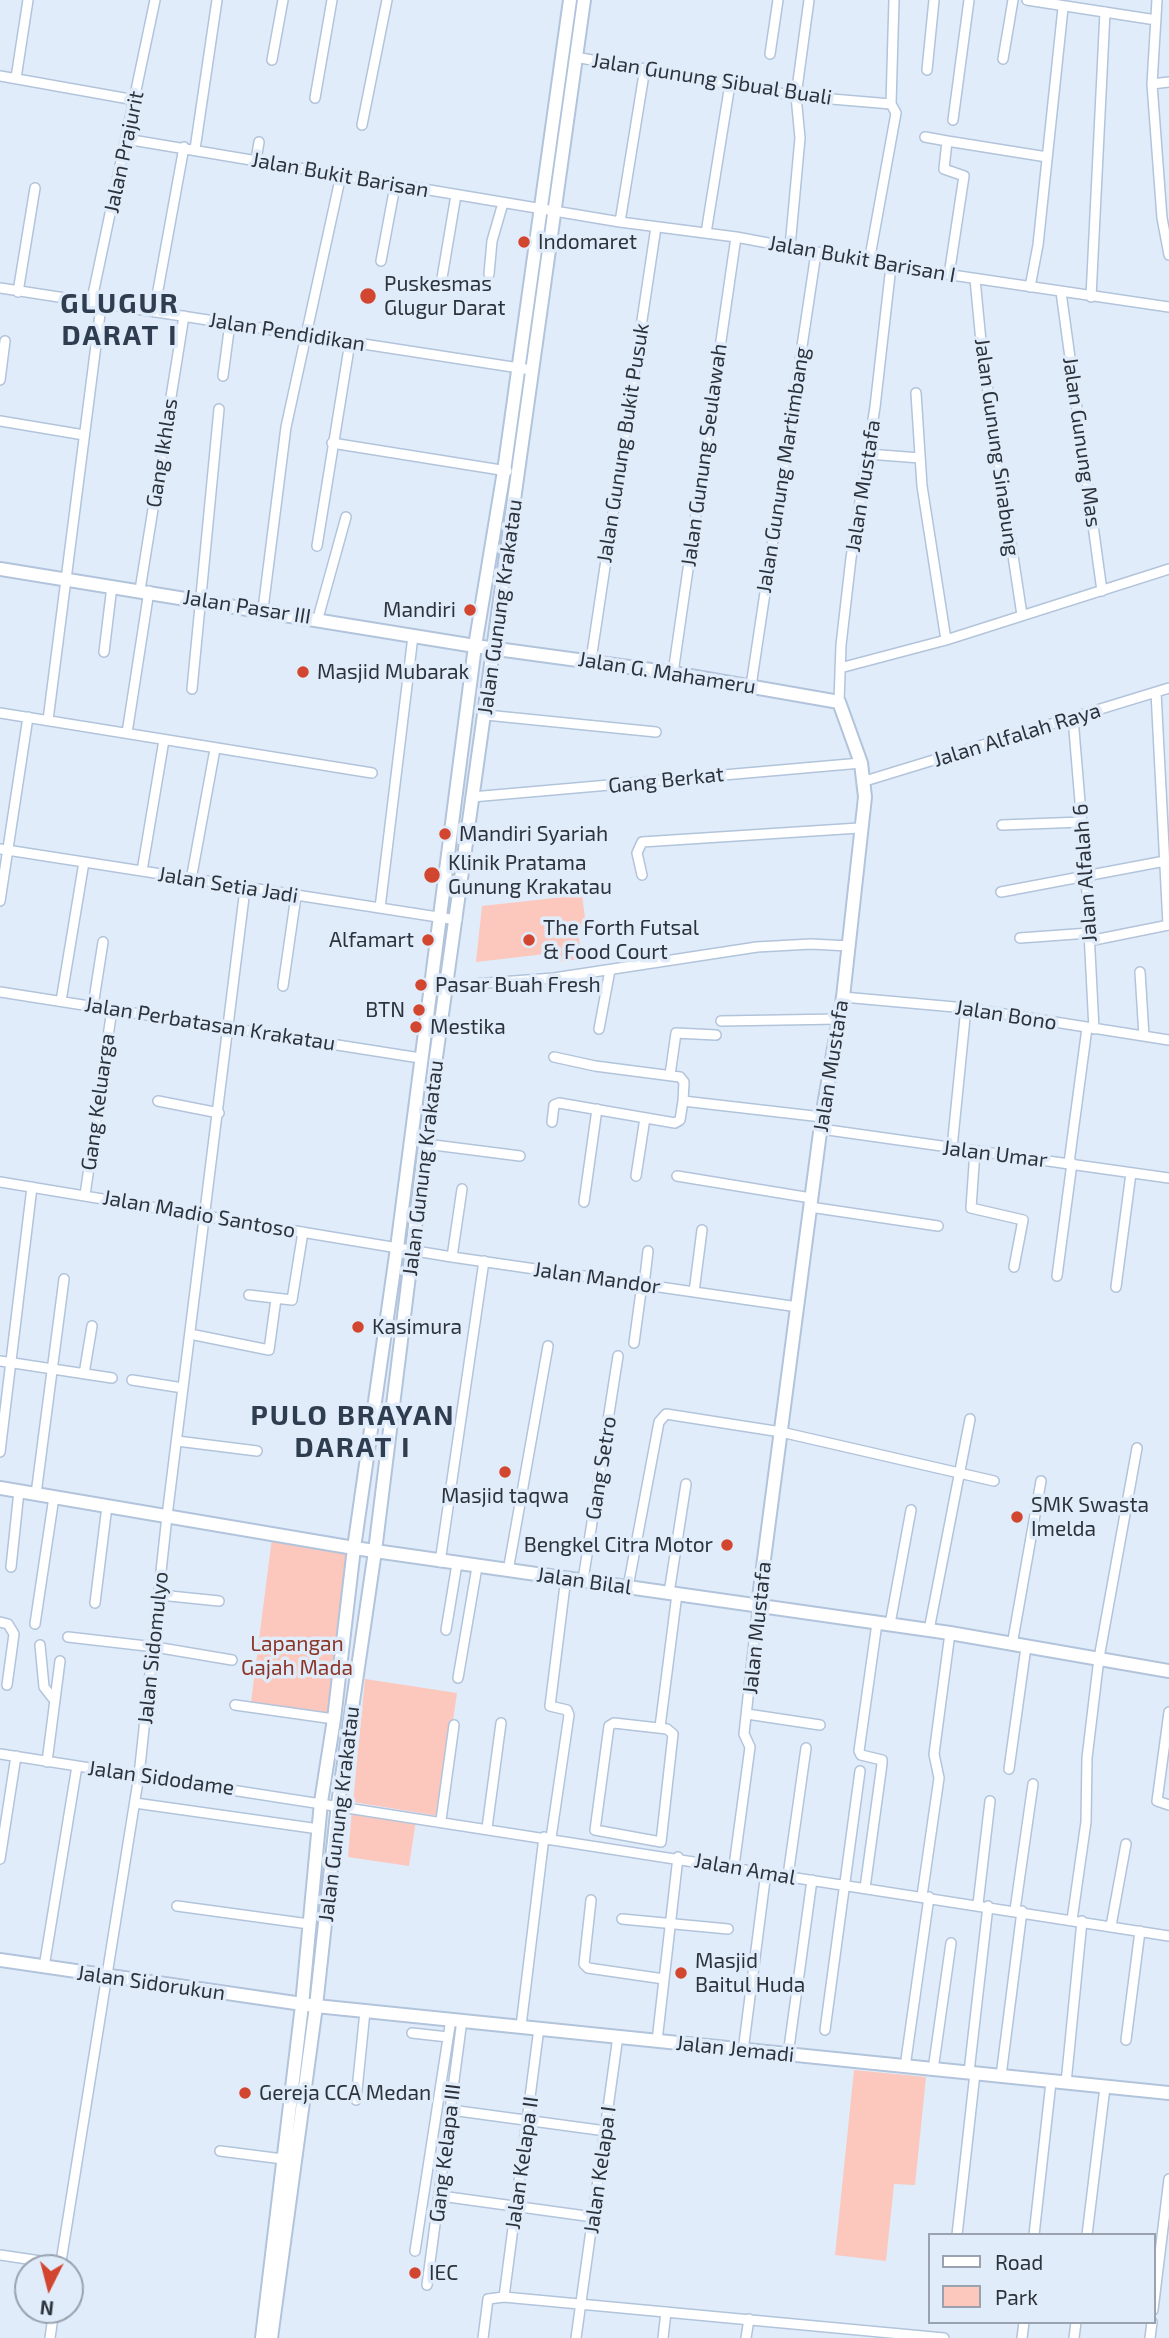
<!DOCTYPE html>
<style>
body{margin:0}
#map{position:relative;width:1169px;height:2338px;overflow:hidden;background:#e1ecfa;font-family:"Exo 2",sans-serif}
canvas{display:block}
.legend{position:absolute;left:928px;top:2233px;width:228px;height:91px;box-sizing:border-box;background:#e1ecfa;border:2px solid #99a2ae;margin:0;padding:9px 12px;list-style:none;font-size:21px;color:#2c333c}
.legend li{display:flex;align-items:center;gap:14px;height:35px}
.legend b{width:35px;border:2px solid #99a2ae}
.north{position:absolute;left:14px;top:2254px;width:70px;height:70px;box-sizing:border-box;background:#e1ecfa;border:2px solid #99a2ae;border-radius:50%;rotate:186deg;font-size:19px;font-weight:700;line-height:28px;text-align:center;color:#2c333c}
.north::after{content:'';display:block;margin:auto;width:24px;height:32px;background:#d2462f;clip-path:polygon(50% 0,100% 100%,50% 72%,0 100%)}
</style>
<div id="map">
<canvas width="1169" height="2338"></canvas>
<ul class="legend">
<li><b style="height:9px;background:#fff"></b>Road</li>
<li><b style="height:19px;background:#fcc7bc"></b>Park</li>
</ul>
<div class="north">N</div>
</div>
<script>
const ctx = document.querySelector('canvas').getContext('2d');
ctx.lineJoin = 'round';
function fill(path, color) { ctx.fillStyle = color; ctx.fill(path, 'evenodd'); }
const shape = rows => new Path2D(rows.map(r => 'M' + r).join(''));
function trace(path, color, width, dash) { ctx.strokeStyle = color; ctx.lineWidth = width; ctx.lineCap = dash ? 'butt' : 'round'; ctx.setLineDash(dash || []); ctx.stroke(path); }
function drawText(font, color, halo, rows, align = 'center') {
  ctx.font = font + ' "Exo 2",sans-serif'; ctx.lineWidth = 7; ctx.setLineDash([]); ctx.textBaseline = 'middle'; ctx.strokeStyle = halo; ctx.fillStyle = color; for (const [text, x, y, turn = 0] of rows) {
    ctx.save(); ctx.translate(x, y); ctx.rotate((+turn || 0) * Math.PI / 180); ctx.textAlign = isNaN(turn) ? turn : align; if (halo) ctx.strokeText(text, 0, 0); ctx.fillText(text, 0, 0); ctx.restore();
  }
}
const green = shape([
 [582,895,586,926,578,928,581,959,556,962,554,953,476,962,482,906],
 [272,1538,336,1549,346,1554,348,1564,330,1713,251,1702],
 [365,1679,457,1693,439,1816,353,1802],
 [352,1809,416,1820,409,1866,348,1857],
 [854,2070,926,2077,915,2185,894,2184,886,2261,835,2255]
]);
const street = shape([
 [1027,0,1156,20],
 [1157,0,1152,84,1162,218,1169,255],
 [770,54,778,0],
 [575,57,796,96,891,104],
 [1003,59,1013,0],
 [272,60,283,0],
 [927,70,934,0],
 [0,76,135,100],
 [16,78,28,0],
 [1152,84,1169,82],
 [315,98,332,0],
 [953,120,969,0],
 [362,125,387,0],
 [925,137,947,141],
 [126,139,620,222,736,237,891,266,1169,307],
 [195,149,217,0],
 [256,160,259,142],
 [620,222,645,68],
 [706,233,730,84],
 [790,247,800,138,796,96,809,0],
 [381,261,395,186],
 [869,262,896,113,891,104,894,0],
 [489,274,492,241,503,203],
 [949,275,964,176,944,169,947,141,1047,157],
 [442,278,456,195],
 [975,279,982,352,1022,615],
 [1030,287,1038,245,1063,8],
 [0,288,532,370],
 [18,292,35,188],
 [1061,292,1102,591],
 [1091,297,1105,12],
 [91,304,155,0],
 [154,312,184,147],
 [223,376,230,323],
 [0,380,5,341],
 [916,393,922,486,946,640],
 [0,421,84,435],
 [332,443,507,471],
 [868,454,920,458],
 [317,546,350,342],
 [140,590,184,316],
 [263,609,286,427,341,175],
 [318,618,346,517],
 [104,652,112,586],
 [591,660,656,227],
 [840,668,946,640,1169,569],
 [673,673,736,237],
 [751,686,816,253],
 [192,689,219,409],
 [1156,692,1168,925],
 [839,702,841,645,851,558,875,407,891,266],
 [0,713,372,773],
 [486,715,656,732],
 [1073,718,1086,874,1094,1029],
 [48,720,101,306],
 [127,733,149,591],
 [865,781,1169,688],
 [472,797,861,763],
 [1002,825,1082,822],
 [0,849,457,920],
 [142,871,164,740],
 [642,875,637,853,642,842,859,828],
 [191,880,215,749],
 [1001,892,1165,861],
 [0,901,28,717],
 [380,908,413,636],
 [1020,938,1089,933],
 [1089,941,1169,925],
 [1140,972,1144,1036],
 [283,986,296,896],
 [446,986,554,978,757,947,811,944,849,946],
 [0,992,420,1058],
 [843,997,966,1008,1169,1040],
 [61,1001,84,862],
 [93,1006,103,942],
 [721,1021,839,1019],
 [599,1029,610,970],
 [554,1057,595,1066,680,1077,684,1082,683,1101,822,1117],
 [670,1075,676,1033,716,1035],
 [158,1101,219,1113],
 [552,1122,554,1105,559,1103,675,1123,680,1120,683,1101],
 [821,1129,1169,1178],
 [426,1144,520,1156],
 [952,1148,966,1008],
 [975,1151,971,1208,1023,1220,1014,1267],
 [1069,1163,1087,1028],
 [636,1176,645,1118],
 [677,1176,811,1198],
 [0,1182,452,1257,798,1307],
 [85,1195,112,1009],
 [584,1202,597,1109],
 [810,1207,938,1226],
 [452,1257,462,1189],
 [1057,1276,1072,1163],
 [644,1285,648,1251],
 [1116,1287,1131,1173],
 [694,1292,702,1230],
 [249,1295,292,1300,303,1232],
 [190,1334,269,1350,276,1299],
 [634,1343,642,1284],
 [0,1361,112,1378],
 [84,1374,92,1326],
 [132,1380,183,1388],
 [177,1441,257,1451],
 [0,1452,32,1187],
 [36,1494,64,1279],
 [440,1562,484,1261],
 [11,1567,19,1491],
 [508,1571,548,1346],
 [583,1580,618,1356],
 [628,1587,659,1422,666,1414,781,1432,994,1481],
 [669,1593,686,1484],
 [160,1595,219,1601],
 [95,1603,107,1506],
 [0,1622,8,1624,14,1634,7,1685],
 [35,1624,54,1497],
 [890,1624,911,1510],
 [446,1630,457,1564],
 [929,1630,970,1419],
 [68,1637,155,1647,232,1660],
 [40,1645,44,1687,55,1701],
 [1012,1645,1041,1481],
 [458,1678,477,1567],
 [235,1705,334,1719],
 [1169,1712,1157,1801,1169,1805],
 [747,1714,820,1725],
 [614,1723,667,1729,673,1734,661,1842,595,1830,609,1726,614,1723],
 [660,1727,677,1594],
 [0,1754,1169,1936],
 [47,1762,60,1661],
 [1009,1769,1026,1647],
 [135,1803,319,1829],
 [441,1820,454,1725],
 [487,1828,501,1723],
 [551,1838,569,1715,567,1710,550,1706,566,1577],
 [0,1859,16,1756],
 [734,1866,750,1747,744,1734,758,1605],
 [788,1876,806,1748],
 [865,1888,882,1764,882,1760,861,1755,859,1751,877,1623],
 [922,1896,939,1778,934,1754,950,1633],
 [591,1900,584,1964,588,1968,664,1979],
 [978,1904,990,1801],
 [177,1906,309,1924],
 [1015,1910,1033,1784],
 [622,1919,728,1929],
 [1072,1920,1086,1822,1087,1758,1099,1658,1137,1448],
 [1111,1926,1126,1844],
 [44,1967,77,1766],
 [521,2026,544,1837],
 [825,2030,860,1771],
 [412,2033,448,2037],
 [1126,2040,1140,1931],
 [657,2041,678,1857],
 [743,2051,766,1872],
 [788,2055,812,1880],
 [905,2067,929,1897],
 [933,2070,951,1943],
 [969,2072,988,1906],
 [1001,2076,1022,1911],
 [1066,2083,1082,1921],
 [356,2100,365,2011],
 [451,2110,606,2131],
 [220,2151,283,2159],
 [441,2196,593,2217],
 [957,2235,975,2073],
 [1034,2235,1051,2082],
 [1087,2235,1105,2087],
 [415,2251,451,2019],
 [0,2255,61,2264],
 [60,2268,139,1775,167,1516,245,889],
 [427,2285,462,2020],
 [504,2297,539,2028],
 [1153,2310,1169,2179],
 [50,2338,54,2310],
 [483,2338,488,2299,504,2297,944,2338],
 [576,2338,618,2036],
 [663,2338,666,2312],
 [746,2338,749,2319],
 [1022,2338,1024,2322],
 [1074,2338,1076,2322],
 [1150,2338,1152,2322]
]);
const secondary = shape([
 [0,569,475,646,673,673,839,702,861,763,865,797,843,997,822,1117,758,1605],
 [0,1488,354,1548,950,1633,1169,1671],
 [0,1960,316,2006,1169,2093],
 [262,2338,302,2005,321,1802,334,1719,354,1548,397,1248,475,646,504,471,570,0],
 [271,2338,316,2006,338,1804,375,1551,436,1057,584,0]
]);
const markers = [
 [524,242,7,"#d2462f"],
 [368,296,9,"#d2462f"],
 [470,610,7,"#d2462f"],
 [303,672,7,"#d2462f"],
 [445,834,7,"#d2462f"],
 [432,875,9,"#d2462f"],
 [428,940,7,"#d2462f"],
 [529,940,7,"#d2462f"],
 [421,985,7,"#d2462f"],
 [419,1010,7,"#d2462f"],
 [416,1027,7,"#d2462f"],
 [358,1327,7,"#d2462f"],
 [505,1472,7,"#d2462f"],
 [1017,1517,7,"#d2462f"],
 [727,1545,7,"#d2462f"],
 [681,1973,7,"#d2462f"],
 [245,2093,7,"#d2462f"],
 [415,2273,7,"#d2462f"]
];
const streetNames = [
 ["Jalan Gunung Sibual Buali",712,79,9],
 ["Jalan Prajurit",124,152,-78],
 ["Jalan Bukit Barisan",340,175,10],
 ["Jalan Bukit Barisan I",862,259,10],
 ["Jalan Pendidikan",287,332,9],
 ["Jalan Gunung Mas",1082,442,82],
 ["Jalan Gunung Bukit Pusuk",623,443,-81],
 ["Jalan Gunung Sinabung",997,447,82],
 ["Gang Ikhlas",162,453,-81],
 ["Jalan Gunung Seulawah",704,455,-82],
 ["Jalan Gunung Martimbang",783,470,-81],
 ["Jalan Mustafa",863,486,-81],
 ["Jalan Pasar III",247,607,9],
 ["Jalan Gunung Krakatau",500,607,-82],
 ["Jalan G. Mahameru",667,673,9],
 ["Jalan Alfalah Raya",1017,735,-17],
 ["Gang Berkat",666,780,-6],
 ["Jalan Alfalah 6",1085,873,-94],
 ["Jalan Setia Jadi",228,885,9],
 ["Jalan Bono",1006,1015,9],
 ["Jalan Perbatasan Krakatau",210,1024,9],
 ["Jalan Mustafa",831,1066,-81],
 ["Gang Keluarga",98,1102,-82],
 ["Jalan Umar",995,1154,7],
 ["Jalan Gunung Krakatau",423,1168,-83],
 ["Jalan Madio Santoso",199,1214,10],
 ["Jalan Mandor",597,1278,8],
 ["Gang Setro",601,1468,-81],
 ["Jalan Bilal",584,1581,8],
 ["Jalan Mustafa",757,1628,-84],
 ["Jalan Sidomulyo",153,1648,-84],
 ["Jalan Sidodame",161,1778,8],
 ["Jalan Gunung Krakatau",339,1814,-83],
 ["Jalan Amal",745,1869,10],
 ["Jalan Sidorukun",151,1983,8],
 ["Jalan Jemadi",735,2049,6],
 ["Gang Kelapa III",445,2153,-83],
 ["Jalan Kelapa II",522,2163,-82],
 ["Jalan Kelapa I",600,2170,-82]
];
const poiNames = [
 ["Indomaret",538,242],
 ["Puskesmas",384,284],
 ["Glugur Darat",384,308],
 ["Mandiri",456,610,"right"],
 ["Masjid Mubarak",317,672],
 ["Mandiri Syariah",459,834],
 ["Klinik Pratama",448,863],
 ["Gunung Krakatau",448,887],
 ["The Forth Futsal",543,928],
 ["& Food Court",543,952],
 ["Alfamart",414,940,"right"],
 ["Pasar Buah Fresh",435,985],
 ["BTN",405,1010,"right"],
 ["Mestika",430,1027],
 ["Kasimura",372,1327],
 ["Masjid taqwa",505,1496,"center"],
 ["SMK Swasta",1031,1505],
 ["Imelda",1031,1529],
 ["Bengkel Citra Motor",713,1545,"right"],
 ["Masjid",695,1961],
 ["Baitul Huda",695,1985],
 ["Gereja CCA Medan",259,2093],
 ["IEC",429,2273]
];
const parkNames = [
 ["Lapangan",297,1644],
 ["Gajah Mada",297,1668]
];
const districtNames = [
 ["GLUGUR",120,304],
 ["DARAT I",120,336],
 ["PULO BRAYAN",353,1416],
 ["DARAT I",353,1448]
];
fill(green, '#fcc7bc');
trace(street, '#b2c4db', 12);
trace(secondary, '#b2c4db', 16);
trace(street, '#fff', 9);
trace(secondary, '#fff', 12);
for (const [x, y, r, color] of markers) { const dot = new Path2D(); dot.arc(x, y, r, 0, 2 * Math.PI); ctx.fillStyle = color; ctx.fill(dot); trace(dot, '#e1ecfa', 2.5); }
drawText('21px', '#2c333c', '#e1ecfa', streetNames);
drawText('21px', '#2c333c', '#e1ecfa', poiNames, 'left');
drawText('21px', '#8b3527', '#e1ecfa', parkNames);
ctx.letterSpacing = '2px';
drawText('bold 28px', '#2e3d4f', '#e1ecfa', districtNames);
ctx.letterSpacing = '0px';
</script>
